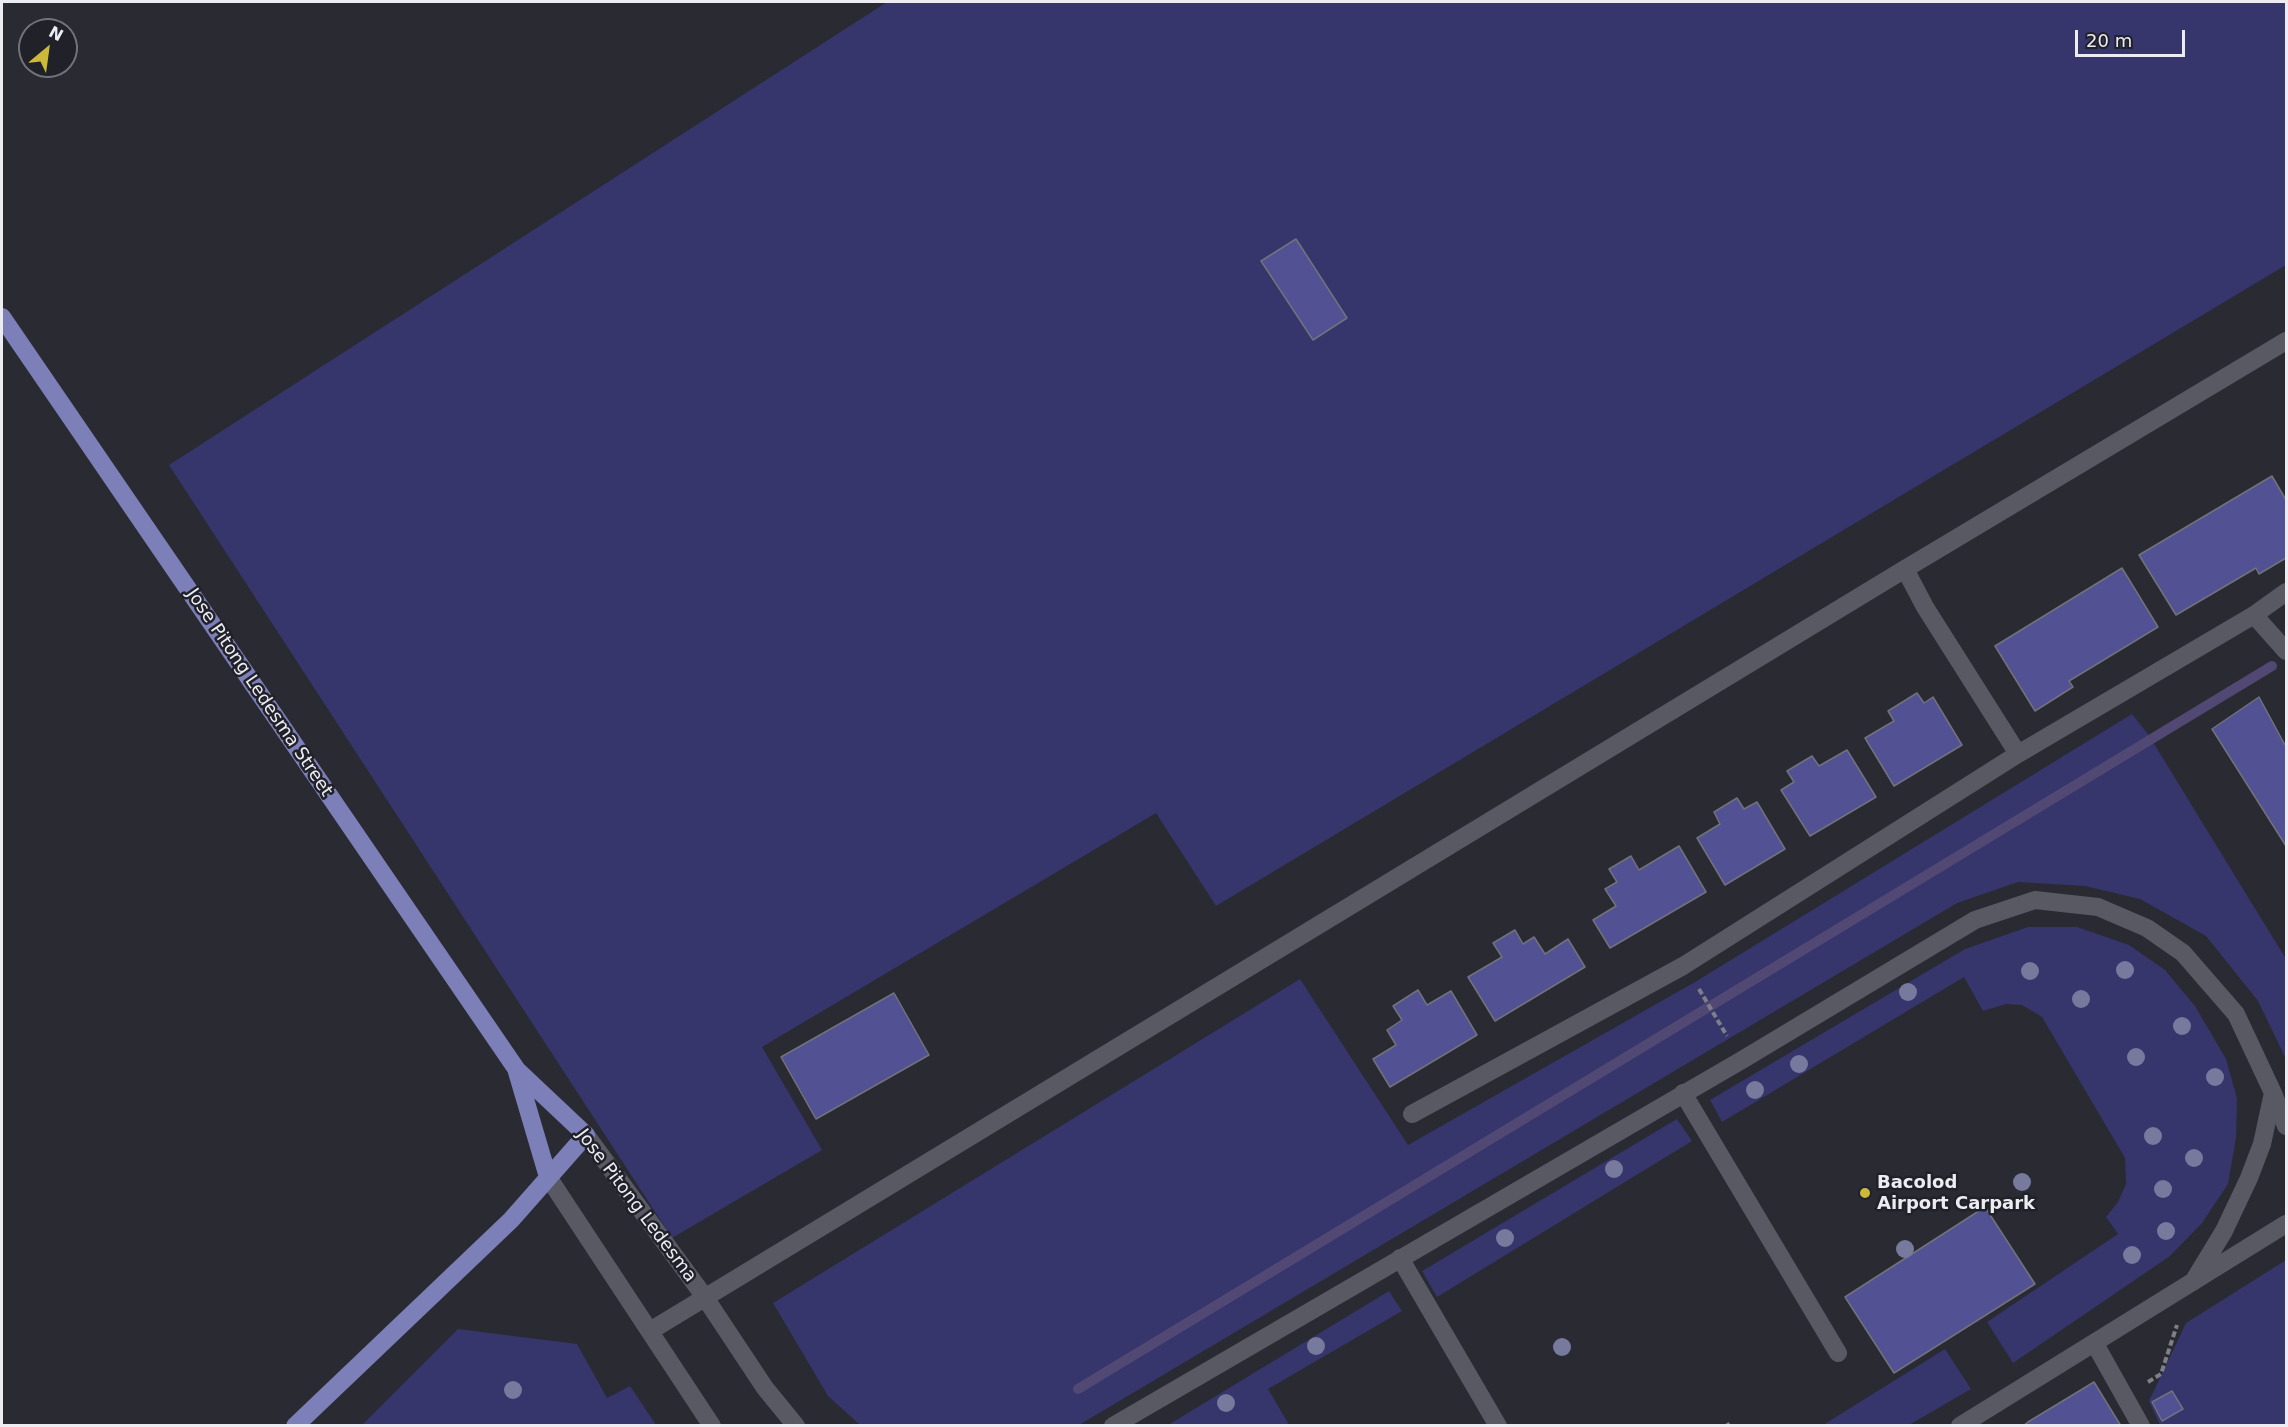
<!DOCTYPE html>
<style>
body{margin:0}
#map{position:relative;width:2288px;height:1427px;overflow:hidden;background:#2a2a33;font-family:"DejaVu Sans",sans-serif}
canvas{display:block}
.frame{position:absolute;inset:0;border:3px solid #ececf2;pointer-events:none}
.north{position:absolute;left:18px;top:18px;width:60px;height:60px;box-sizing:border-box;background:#202129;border:2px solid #727279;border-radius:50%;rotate:29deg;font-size:16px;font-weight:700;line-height:24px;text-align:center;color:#ececf2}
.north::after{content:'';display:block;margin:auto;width:21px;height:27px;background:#cbba39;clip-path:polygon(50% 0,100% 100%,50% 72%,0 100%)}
.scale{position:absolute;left:2075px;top:30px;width:110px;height:27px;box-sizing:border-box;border:3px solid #ececf2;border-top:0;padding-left:8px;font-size:18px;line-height:21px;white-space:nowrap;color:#ececf2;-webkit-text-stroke:4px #202129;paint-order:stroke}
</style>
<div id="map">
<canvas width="2288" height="1427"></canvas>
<div class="frame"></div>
<div class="north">N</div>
<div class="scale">20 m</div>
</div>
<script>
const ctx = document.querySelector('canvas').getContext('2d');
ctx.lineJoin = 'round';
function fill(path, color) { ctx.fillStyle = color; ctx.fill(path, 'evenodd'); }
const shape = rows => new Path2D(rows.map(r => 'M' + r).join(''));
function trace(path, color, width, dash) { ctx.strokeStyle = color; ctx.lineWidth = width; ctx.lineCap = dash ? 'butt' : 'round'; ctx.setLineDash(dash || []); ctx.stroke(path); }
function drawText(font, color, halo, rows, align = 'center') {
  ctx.font = font + ' "DejaVu Sans",sans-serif'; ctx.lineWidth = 5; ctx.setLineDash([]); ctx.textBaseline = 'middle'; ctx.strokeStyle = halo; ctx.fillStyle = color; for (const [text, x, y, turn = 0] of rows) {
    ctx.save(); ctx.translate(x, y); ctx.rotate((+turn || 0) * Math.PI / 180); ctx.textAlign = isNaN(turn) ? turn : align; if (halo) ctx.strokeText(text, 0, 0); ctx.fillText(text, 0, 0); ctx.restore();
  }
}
const green = shape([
 [887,2,2286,2,2286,265,1216,906,1156,813,762,1047,822,1150,672,1238,169,465],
 [2132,714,2148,734,2286,959,2286,1059,2258,1001,2206,936,2140,899,2085,886,2018,882,1957,903,1079,1425,860,1425,828,1396,773,1303,1300,979,1408,1145,1695,982],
 [2028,927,2077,927,2129,945,2165,970,2195,1006,2226,1059,2237,1098,2236,1138,2228,1184,2202,1223,2170,1256,2013,1363,1987,1322,2118,1234,2106,1217,2118,1202,2126,1184,2125,1158,2042,1017,2022,1005,2006,1004,1983,1011,1964,977,1722,1122,1710,1100,1965,949],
 [1677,1119,1692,1141,1437,1297,1422,1271],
 [2286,1260,2286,1425,2160,1425,2149,1401,2186,1323],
 [1389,1291,1402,1311,1268,1389,1288,1423,1286,1425,1168,1425],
 [458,1329,577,1344,607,1398,630,1386,656,1425,362,1425],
 [1945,1349,1971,1389,1909,1425,1823,1425]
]);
const stream = shape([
 [1078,1389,2272,666]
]);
const building = shape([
 [1296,239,1347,318,1313,340,1261,261,1296,239],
 [2272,476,2286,500,2286,558,2259,574,2256,568,2176,615,2139,555,2272,476],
 [2122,568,2158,627,2069,681,2073,687,2035,711,1995,646,2122,568],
 [1917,693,1924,703,1933,697,1962,745,1894,786,1865,738,1894,721,1888,711,1917,693],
 [2259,697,2285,745,2286,743,2286,846,2212,729,2259,697],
 [1847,750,1876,797,1810,836,1781,790,1794,782,1787,771,1812,756,1819,766,1847,750],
 [1737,798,1744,809,1757,802,1785,849,1725,885,1697,838,1720,824,1714,812,1737,798],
 [1679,846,1706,892,1610,948,1593,920,1616,906,1605,889,1617,882,1609,869,1631,856,1639,870,1679,846],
 [1515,930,1523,944,1534,937,1545,954,1568,939,1585,967,1495,1021,1468,977,1502,957,1493,943,1515,930],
 [1418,990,1427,1005,1451,991,1477,1035,1390,1087,1373,1059,1396,1045,1387,1030,1402,1020,1393,1006,1418,990],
 [894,993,929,1055,816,1119,781,1057,894,993],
 [1985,1207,2035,1284,1894,1373,1845,1297,1985,1207],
 [2094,1382,2121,1426,2023,1426,2028,1422,2094,1382],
 [2172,1391,2183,1409,2162,1421,2152,1402,2172,1391]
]);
const path = shape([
 [1699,989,1727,1036],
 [2148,1382,2161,1374,2177,1325],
 [1727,1423,1729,1426]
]);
const minor = shape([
 [1905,569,1925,607,2018,754],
 [2254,615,2286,651],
 [1683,1093,1838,1353],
 [2273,1093,2286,1126],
 [1412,1114,1683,966,2018,754,2254,615,2286,592],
 [586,1135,704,1296,765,1388,796,1426],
 [548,1177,712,1426],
 [1400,1258,1498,1426],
 [650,1331,1905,569,2286,341],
 [2095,1344,2141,1426],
 [1113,1426,1742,1060,1975,920,2035,900,2098,907,2147,928,2183,953,2236,1014,2273,1093,2262,1144,2249,1178,2224,1231,2193,1282],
 [1960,1426,2286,1224]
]);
const major = shape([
 [2,317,517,1070,586,1135,511,1220,295,1426],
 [517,1072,548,1177]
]);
const trees = [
 [2125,970],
 [2030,971],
 [1908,992],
 [2081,999],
 [2182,1026],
 [2136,1057],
 [1799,1064],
 [2215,1077],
 [1755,1090],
 [2153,1136],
 [2194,1158],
 [1614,1169],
 [2022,1182],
 [2163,1189],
 [2166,1231],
 [1505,1238],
 [1905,1249],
 [2132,1255],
 [1316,1346],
 [1562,1347],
 [513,1390],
 [1226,1403]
];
const markers = [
 [1865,1193,6,"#cbba39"]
];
const streetNames = [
 ["Jose Pitong Ledesma Street",259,693,56],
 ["Jose Pitong Ledesma",636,1206,53]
];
const poiNames = [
 ["Bacolod",1877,1183],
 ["Airport Carpark",1877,1204]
];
fill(green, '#36356c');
trace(stream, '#524874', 10);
fill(building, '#515194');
trace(building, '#71727c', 1.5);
trace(path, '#7f7f87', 4, [6, 3]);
trace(minor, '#585963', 18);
trace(major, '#7d7fb8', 18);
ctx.fillStyle = '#77799d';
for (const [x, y] of trees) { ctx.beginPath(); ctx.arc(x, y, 9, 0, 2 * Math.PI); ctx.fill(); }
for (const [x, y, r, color] of markers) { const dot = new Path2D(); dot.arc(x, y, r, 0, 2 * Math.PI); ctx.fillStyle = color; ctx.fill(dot); trace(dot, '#202129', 2); }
drawText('18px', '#ececf2', '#202129', streetNames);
drawText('bold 18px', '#ececf2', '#202129', poiNames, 'left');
</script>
